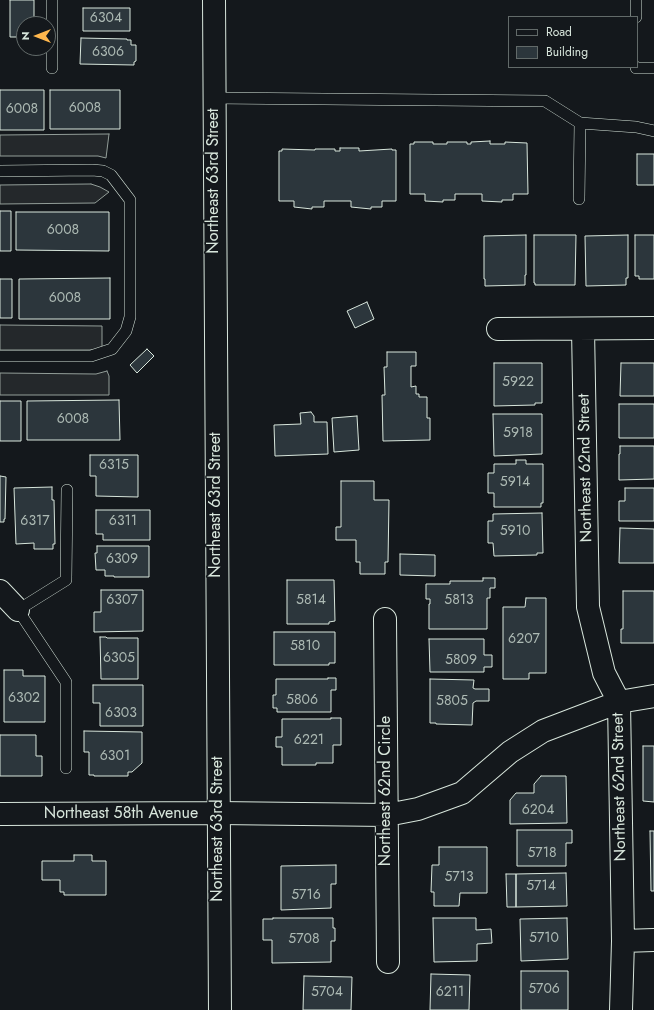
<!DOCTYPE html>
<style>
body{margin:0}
#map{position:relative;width:654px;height:1010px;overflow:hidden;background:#14181c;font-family:Jost,sans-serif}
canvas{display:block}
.legend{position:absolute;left:508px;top:16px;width:130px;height:52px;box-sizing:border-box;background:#14181c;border:1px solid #626a69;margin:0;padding:5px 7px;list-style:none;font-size:12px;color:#d8e6dc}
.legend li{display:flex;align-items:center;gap:8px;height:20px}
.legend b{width:20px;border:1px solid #626a69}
.north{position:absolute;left:16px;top:16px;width:40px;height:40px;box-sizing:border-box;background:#14181c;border:1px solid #626a69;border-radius:50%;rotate:270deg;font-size:11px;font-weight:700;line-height:16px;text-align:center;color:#d8e6dc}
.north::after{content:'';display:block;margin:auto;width:14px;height:18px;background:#ffb74d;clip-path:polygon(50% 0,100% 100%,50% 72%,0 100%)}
</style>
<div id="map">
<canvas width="654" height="1010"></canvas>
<ul class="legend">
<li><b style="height:5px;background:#14181c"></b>Road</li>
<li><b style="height:11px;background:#2c363c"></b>Building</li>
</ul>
<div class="north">N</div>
</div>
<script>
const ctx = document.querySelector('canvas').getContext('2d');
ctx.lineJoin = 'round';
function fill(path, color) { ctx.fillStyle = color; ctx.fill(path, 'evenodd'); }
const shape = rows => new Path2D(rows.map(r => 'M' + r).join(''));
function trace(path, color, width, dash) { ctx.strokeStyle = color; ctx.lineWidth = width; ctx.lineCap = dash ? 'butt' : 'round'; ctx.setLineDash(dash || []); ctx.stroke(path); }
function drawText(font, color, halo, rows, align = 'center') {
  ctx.font = font + ' Jost,sans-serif'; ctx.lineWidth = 3; ctx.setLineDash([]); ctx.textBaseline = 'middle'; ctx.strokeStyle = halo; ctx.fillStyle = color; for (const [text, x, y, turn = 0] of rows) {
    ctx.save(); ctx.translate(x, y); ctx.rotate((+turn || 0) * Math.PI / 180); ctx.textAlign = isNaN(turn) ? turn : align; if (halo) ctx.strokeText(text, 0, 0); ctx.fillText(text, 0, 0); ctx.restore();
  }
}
const parking = shape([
 [109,134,106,158,98,156,0,156,0,135,109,134],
 [91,184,100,187,109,192,95,203,0,204,0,185,91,184],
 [0,325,102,326,102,350,0,350,0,325],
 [107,371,109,376,109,395,0,395,0,373,96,374,107,371]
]);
const building = shape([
 [10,0,34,0,34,24,24,24,24,37,10,37,10,0],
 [83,8,130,8,130,31,83,31,83,8],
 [81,38,127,39,127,40,131,40,131,45,136,45,136,61,134,62,134,65,80,64,81,38],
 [0,90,44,90,44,130,0,130,0,90],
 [50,90,120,90,120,129,50,129,50,90],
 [490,141,490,144,505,144,505,142,527,143,528,194,513,194,513,200,502,200,502,202,482,201,482,194,455,194,455,200,443,200,443,202,425,201,425,194,410,194,410,144,414,144,414,142,433,142,433,144,447,144,447,142,467,142,467,144,471,144,471,142,490,141],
 [340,148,359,148,359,151,392,149,392,150,396,150,396,201,382,201,382,207,371,207,371,209,351,207,351,201,324,201,324,207,312,207,312,209,294,207,294,201,279,201,279,151,282,151,282,149,315,150,315,149,335,149,335,151,340,151,340,148],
 [637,154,654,154,654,185,637,185,637,154],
 [0,211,11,211,11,251,0,251,0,211],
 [16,212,109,212,109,251,16,250,16,212],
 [526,235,526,275,525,275,525,285,485,286,485,279,484,279,484,236,526,235],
 [534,235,576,235,575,285,535,285,535,283,534,283,534,235],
 [628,235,628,278,626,278,626,285,586,286,585,236,628,235],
 [635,235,654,235,654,279,639,279,639,276,635,276,635,235],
 [110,278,110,319,19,319,19,279,110,278],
 [0,279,12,279,12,318,0,318,0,279],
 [367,302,374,319,355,328,347,311,367,302],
 [147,349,154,356,137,373,130,365,147,349],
 [387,352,416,352,416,366,411,366,411,387,416,386,416,394,419,394,419,397,427,397,427,418,430,418,430,440,383,441,382,395,385,395,384,367,387,367,387,352],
 [494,363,542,363,542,403,535,403,535,405,494,406,494,363],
 [621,363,654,363,654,396,620,396,621,363],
 [119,400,120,440,27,440,27,401,119,400],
 [0,401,21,401,21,441,0,441,0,401],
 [619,404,654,404,654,438,619,438,619,404],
 [311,412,314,416,314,422,327,422,328,454,275,456,274,425,301,424,300,413,311,412],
 [493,414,542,414,542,454,494,456,493,414],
 [357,416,359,450,334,452,332,418,357,416],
 [620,446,654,446,654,479,619,480,619,454,620,454,620,446],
 [90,455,138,455,138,497,96,496,96,476,90,476,90,455],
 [516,460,526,460,526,464,543,464,543,503,541,503,541,507,494,507,494,493,488,493,488,473,494,473,494,464,516,464,516,460],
 [0,476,6,477,5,519,4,519,4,522,0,522,0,476],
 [341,481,374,481,374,500,389,500,388,562,385,562,385,574,360,574,360,562,356,562,356,540,336,540,336,527,341,527,341,481],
 [52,487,52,500,54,500,55,544,53,544,53,549,34,549,34,543,16,544,14,488,52,487],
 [625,488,654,488,654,521,619,521,619,501,625,501,625,488],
 [96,510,150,510,150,540,103,540,103,534,96,534,96,510],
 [542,513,543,553,537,553,537,555,494,556,493,543,488,543,488,521,493,521,493,514,542,513],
 [620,528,654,529,654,563,619,563,620,528],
 [97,546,149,546,149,577,114,577,114,576,105,576,105,570,96,570,95,553,97,553,97,546],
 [400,554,435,555,435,576,400,575,400,554],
 [483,578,495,578,495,588,490,588,490,598,487,598,487,629,429,629,429,604,430,604,430,599,426,599,426,584,450,584,450,581,483,581,483,578],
 [287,580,334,580,335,621,329,622,329,624,287,624,287,580],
 [101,590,143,590,143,631,94,632,94,612,101,612,101,590],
 [623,591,654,591,654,643,621,643,621,629,623,629,623,591],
 [526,598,546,598,546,673,529,673,529,679,503,679,503,607,525,607,526,598],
 [274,632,335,632,335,663,329,663,329,665,274,665,274,632],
 [100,637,106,637,107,638,138,638,138,679,101,679,100,637],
 [429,639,484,639,484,655,492,655,492,667,484,667,484,672,430,672,429,639],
 [4,670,23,670,23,676,45,676,45,722,4,722,4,670],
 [328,678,336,678,336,690,331,690,331,712,277,712,277,708,273,708,273,695,276,695,276,679,328,679,328,678],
 [430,679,474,680,473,688,475,689,489,689,489,701,476,701,473,703,472,725,436,724,436,723,430,723,430,679],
 [93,685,143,685,143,726,100,726,100,703,93,703,93,685],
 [331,718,341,718,341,745,333,745,333,763,316,763,316,765,282,765,282,747,276,747,276,737,282,737,282,719,331,719,331,718],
 [84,731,142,732,142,763,132,772,128,772,128,776,94,776,94,775,89,775,89,752,84,752,84,731],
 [0,735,36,735,36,756,42,756,42,776,0,776,0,735],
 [643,746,654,746,654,802,643,801,643,746],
 [541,776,566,776,567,823,510,824,510,800,516,793,534,793,534,784,541,776],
 [517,830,572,830,572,843,566,843,566,866,517,866,517,830],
 [650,831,654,831,654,891,651,891,650,831],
 [439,847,487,847,487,893,460,893,459,906,434,906,434,892,431,892,432,865,439,865,439,847],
 [74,855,92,855,92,861,106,861,106,895,64,895,64,892,60,892,60,880,42,880,42,861,74,861,74,855],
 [336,865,336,884,331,884,331,908,281,910,281,866,336,865],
 [566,873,567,906,516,907,516,874,566,873],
 [506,874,516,874,516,907,507,907,506,874],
 [273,918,333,918,333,928,335,928,335,941,331,941,331,962,272,963,272,940,263,940,263,919,273,919,273,918],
 [433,918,476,918,476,930,491,929,492,943,477,944,477,961,434,962,433,918],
 [567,918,568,959,521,961,520,919,567,918],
 [521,971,568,971,568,1010,521,1010,521,971],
 [431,974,470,975,469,1010,430,1010,431,974],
 [304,976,352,977,351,1010,303,1010,304,976]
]);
const lane = shape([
 [636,17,636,0],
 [636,67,636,68,654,68],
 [52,68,52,0],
 [214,98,545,101,580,123,636,127,654,131],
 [0,171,92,170,103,171,111,175,130,200,130,317,126,331,112,349,91,356,0,356],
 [579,199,580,123],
 [66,768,66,682,18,610,66,580,67,490]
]);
const street = shape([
 [498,329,654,328],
 [583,329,588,607,604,673,619,702,623,941,621,1010],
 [0,591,18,610],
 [385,619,388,962],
 [218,813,387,815,418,809,462,793,510,752,543,731,619,702,654,696],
 [623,941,654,940]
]);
const secondary = shape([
 [214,0,220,1010],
 [0,814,218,813]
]);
const numberNames = [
 ["6304",106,19],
 ["6306",108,53],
 ["6008",85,109],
 ["6008",22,110],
 ["6008",63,231],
 ["6008",65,299],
 ["5922",518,383],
 ["6008",73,420],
 ["5918",518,434],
 ["6315",114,466],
 ["5914",515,483],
 ["6317",35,522],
 ["6311",123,522],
 ["5910",515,532],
 ["6309",122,560],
 ["6307",122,601],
 ["5814",311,601],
 ["5813",459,601],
 ["6207",524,640],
 ["5810",305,647],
 ["6305",119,659],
 ["5809",461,661],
 ["6302",24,699],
 ["5806",302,701],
 ["5805",452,702],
 ["6303",121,714],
 ["6221",309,741],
 ["6301",115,757],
 ["6204",538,811],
 ["5718",542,854],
 ["5713",459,878],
 ["5714",541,887],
 ["5716",306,896],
 ["5710",544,939],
 ["5708",304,940],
 ["5706",544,990],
 ["5704",327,993],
 ["6211",450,993]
];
const streetNames = [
 ["Northeast 63rd Street",214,181,-90],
 ["Northeast 62nd Street",586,468,-91],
 ["Northeast 63rd Street",216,505,-90],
 ["Northeast 62nd Street",620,787,-91],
 ["Northeast 62nd Circle",386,791,-90],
 ["Northeast 58th Avenue",121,814],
 ["Northeast 63rd Street",218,829,-90]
];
fill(parking, '#24282b');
trace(parking, '#939e99', 1);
fill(building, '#2c363c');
trace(building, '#d8e6dc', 1);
trace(lane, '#d8e6dc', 12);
trace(street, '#d8e6dc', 24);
trace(secondary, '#d8e6dc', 24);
trace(lane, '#14181c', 11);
trace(street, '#14181c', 22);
trace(secondary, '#14181c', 22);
drawText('14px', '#adbab4', null, numberNames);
drawText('16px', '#d8e6dc', '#14181c', streetNames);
</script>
